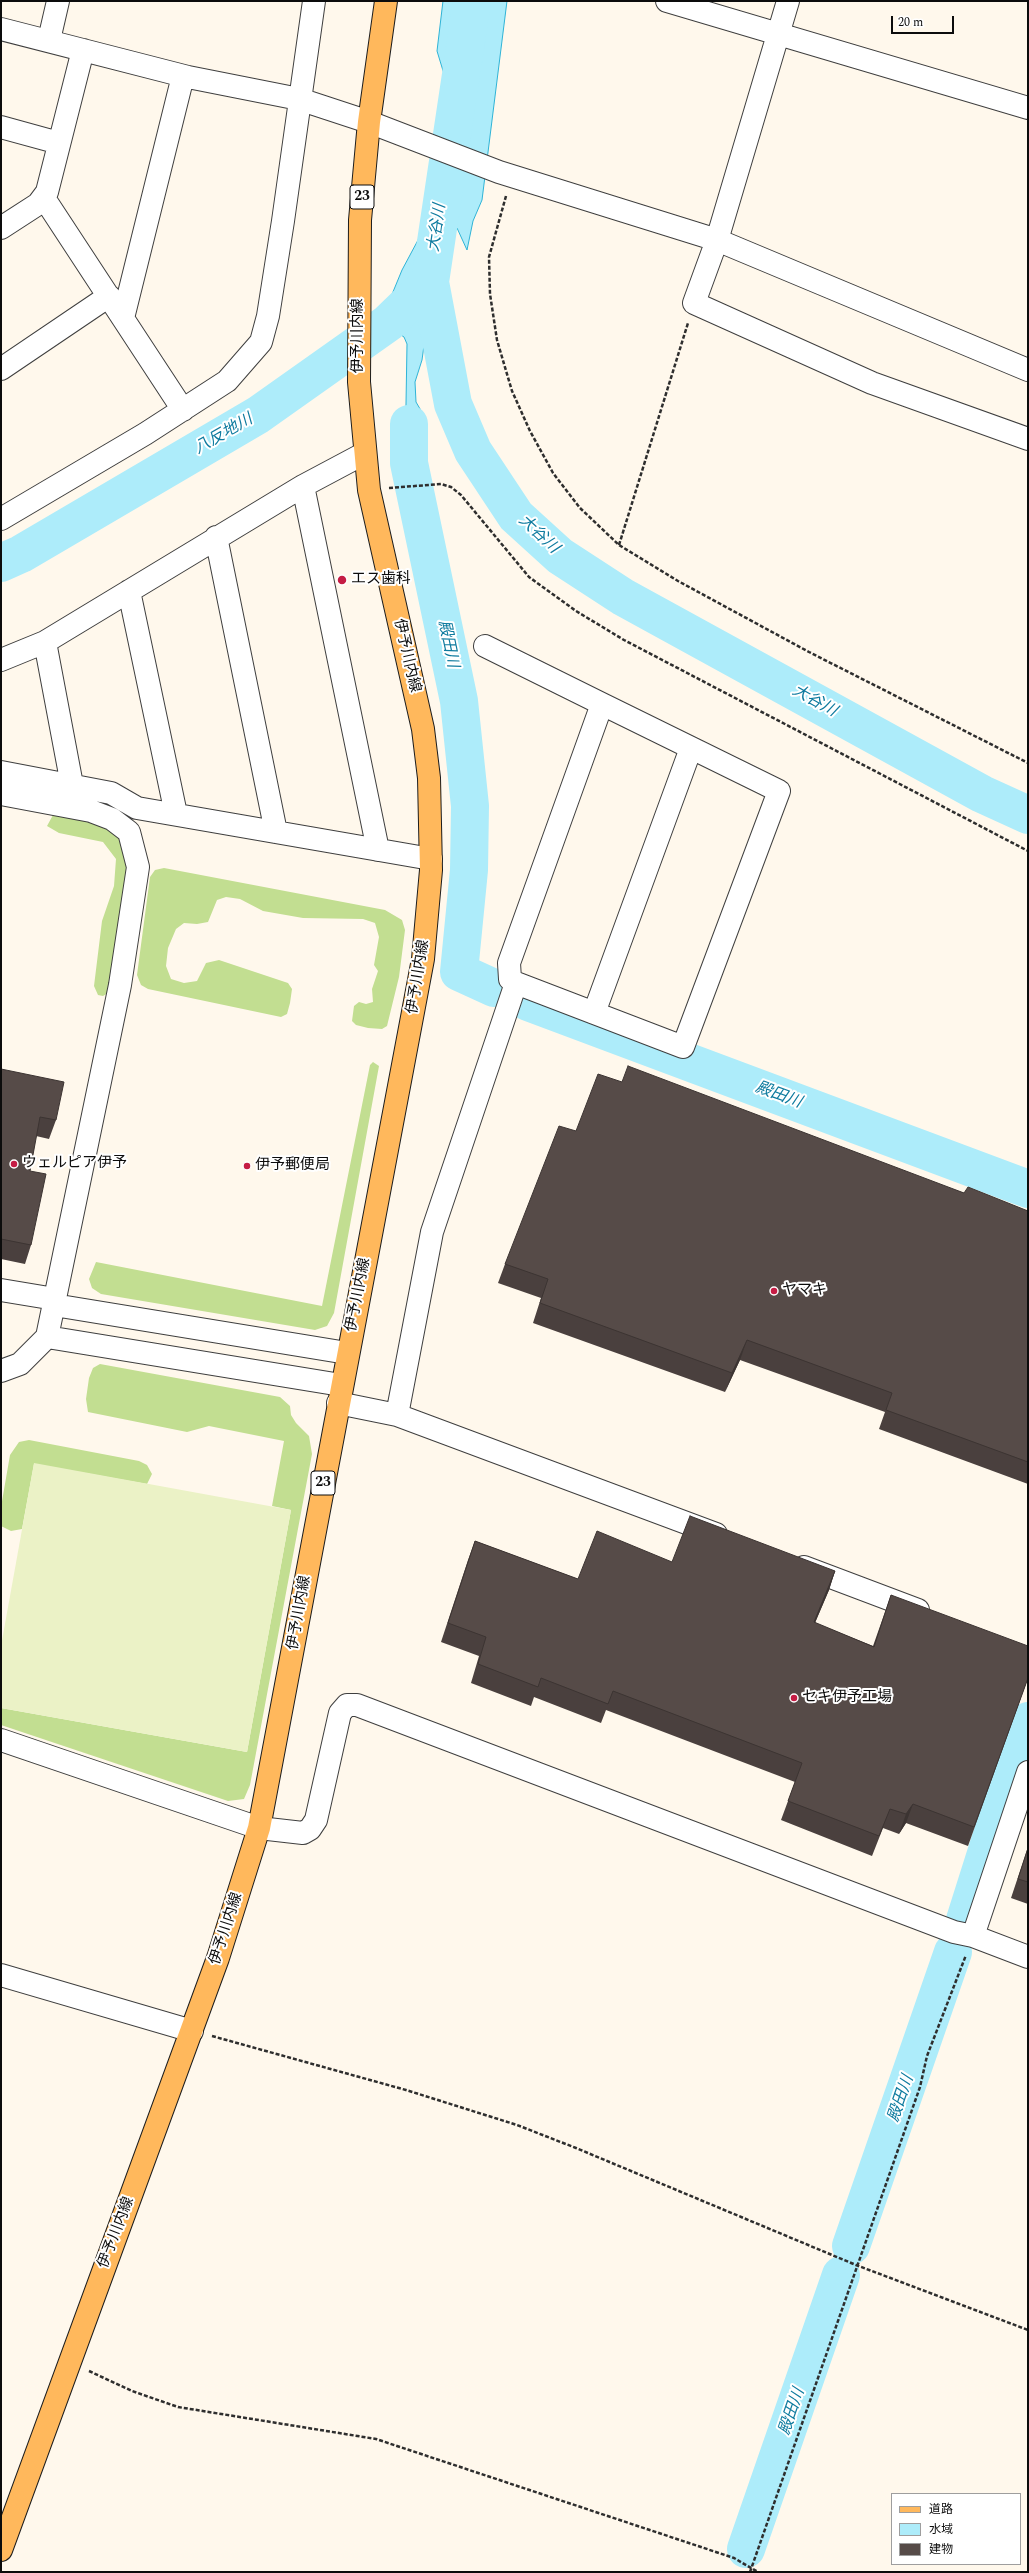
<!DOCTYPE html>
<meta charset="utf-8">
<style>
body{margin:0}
#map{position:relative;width:1029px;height:2573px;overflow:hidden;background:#fff8ec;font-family:Spectral,"Noto Sans JP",serif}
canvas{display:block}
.frame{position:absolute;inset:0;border:2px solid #0c0c0c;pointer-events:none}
.legend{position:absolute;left:891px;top:2493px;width:130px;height:72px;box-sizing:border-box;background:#fff;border:1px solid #9e9e9e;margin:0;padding:5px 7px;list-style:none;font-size:12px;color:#0c0c0c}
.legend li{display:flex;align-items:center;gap:8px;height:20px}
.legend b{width:20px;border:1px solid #9e9e9e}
.scale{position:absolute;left:891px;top:16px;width:63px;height:18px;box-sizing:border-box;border:2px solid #0c0c0c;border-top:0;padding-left:5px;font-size:12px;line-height:14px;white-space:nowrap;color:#0c0c0c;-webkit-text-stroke:3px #fff;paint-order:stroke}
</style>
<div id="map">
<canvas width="1029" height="2573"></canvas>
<div class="frame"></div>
<ul class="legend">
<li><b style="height:5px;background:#ffb85c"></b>道路</li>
<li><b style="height:11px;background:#adecfa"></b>水域</li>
<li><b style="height:11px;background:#564b48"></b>建物</li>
</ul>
<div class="scale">20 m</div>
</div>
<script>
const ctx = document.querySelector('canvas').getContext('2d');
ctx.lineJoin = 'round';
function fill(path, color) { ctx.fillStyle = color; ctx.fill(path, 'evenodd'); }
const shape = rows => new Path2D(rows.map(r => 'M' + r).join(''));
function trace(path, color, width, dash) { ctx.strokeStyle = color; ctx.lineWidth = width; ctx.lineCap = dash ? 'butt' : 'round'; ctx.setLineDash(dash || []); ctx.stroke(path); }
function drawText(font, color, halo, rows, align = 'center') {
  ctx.font = font + ' Spectral,"Noto Sans JP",serif'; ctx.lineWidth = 4; ctx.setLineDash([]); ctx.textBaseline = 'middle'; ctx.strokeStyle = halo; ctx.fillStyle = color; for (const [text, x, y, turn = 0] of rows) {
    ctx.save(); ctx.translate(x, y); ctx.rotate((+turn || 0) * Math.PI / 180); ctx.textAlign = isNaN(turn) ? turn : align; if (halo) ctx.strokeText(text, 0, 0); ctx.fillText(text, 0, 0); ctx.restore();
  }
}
const forest = shape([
 [60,814,97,822,121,837,129,871,108,993,103,996,98,995,94,986,102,921,114,886,116,859,103,842,59,833,47,826,53,815],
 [164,868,385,910,402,920,405,930,399,977,387,1026,382,1029,368,1028,356,1025,352,1021,354,1006,359,1002,366,1004,373,1002,372,989,378,971,374,965,379,937,375,923,363,919,303,918,263,911,240,899,226,897,217,900,208,922,197,924,184,923,176,929,168,948,166,966,171,979,184,983,197,981,206,963,219,960,288,983,292,989,290,1003,287,1014,281,1017,148,989,141,985,137,975,150,877,155,870],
 [373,1062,379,1066,334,1313,327,1326,315,1330,101,1294,92,1288,89,1279,96,1262,322,1306,370,1065],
 [100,1364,280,1397,290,1406,291,1415,296,1423,309,1436,312,1454,250,1785,244,1799,228,1801,1,1725,1,1708,247,1752,291,1510,272,1506,284,1441,209,1426,187,1432,88,1412,86,1399,89,1378,93,1368],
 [29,1440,139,1461,147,1465,152,1474,147,1484,34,1464,22,1529,11,1531,1,1526,1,1507,10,1455,19,1442]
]);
const pitch = shape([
 [34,1463,291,1510,247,1752,1,1708,1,1646]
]);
const water = shape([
 [443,1,507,1,482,200,473,221,467,250,457,228,454,233,449,254,429,309,422,360,415,382,416,402,423,414,425,426,415,424,414,456,417,476,406,477,405,463,407,344,404,337,398,333,389,334,381,342,381,321,402,270,433,212,454,163,457,141,465,124,465,102,453,82,444,74,437,51,443,1]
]);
const river = shape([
 [472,1,430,282,453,404,473,451,516,516,560,556,623,597,982,794,1028,815],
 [409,424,409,463,459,701,470,806,469,870,459,972,494,988],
 [1,563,21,554,258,415,388,323,419,293],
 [528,1002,1028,1189],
 [965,1920,1028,1721],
 [851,2246,953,1952],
 [746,2549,841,2275]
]);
const path = shape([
 [506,196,489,257,490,294,497,340,512,391,530,431,553,473,580,508,619,545,678,581,809,652,1028,763],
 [389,488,441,484,451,487,461,495,529,577,576,611,624,640,1028,851],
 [619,545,688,323],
 [212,2036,406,2090,517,2125,576,2148,856,2265,1028,2330],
 [89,2371,132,2391,178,2407,376,2439,734,2558,758,2572],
 [750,2572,920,2087,927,2056,966,1955]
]);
const minor = shape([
 [667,1,1028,108],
 [788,1,717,240,694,303,872,383,1028,439],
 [1,29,188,77,299,99,369,122,499,172,717,240,1028,370],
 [49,40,58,1],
 [1,127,59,143],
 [44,198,183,410],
 [1,228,38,204,47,192,83,50],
 [123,318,183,76],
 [1,369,109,296],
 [303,486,378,850],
 [1,519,145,434,227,381,261,342,268,316,283,221,314,1],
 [216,537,276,832],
 [129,591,176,814],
 [45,642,72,785],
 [485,646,602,704,779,791,683,1047,516,983,510,979,509,963,602,704],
 [1,660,45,642,303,486,365,453],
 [1,772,111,793,137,808,431,859],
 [1,794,91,811,112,819,129,832,138,867,120,985,47,1337,20,1364,1,1371],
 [594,1013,691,748],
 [1,1290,55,1299],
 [54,1305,347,1353],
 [47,1337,341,1385],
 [338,1403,397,1415,716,1534],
 [397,1415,432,1232,516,983],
 [804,1567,918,1610],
 [1,1740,259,1828,303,1833,310,1829,316,1820,340,1713,347,1705,357,1705,954,1932,973,1936,1028,1957],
 [973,1936,1028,1772],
 [1,1975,192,2031]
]);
const major = shape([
 [1,2550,218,1958,259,1828,423,959,431,870,429,778,423,729,369,490,359,382,360,220,369,122,386,1]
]);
const wall = shape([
 [1,1069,56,1120,49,1139,36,1136,30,1171,31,1245,25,1264,1,1259],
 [622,1082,964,1193,1028,1211,1028,1484,879,1429,885,1412,740,1360,725,1392,533,1323,541,1298,498,1283,505,1264,576,1131],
 [475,1541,578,1579,672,1562,835,1571,829,1590,815,1623,873,1646,891,1595,1028,1678,968,1846,906,1823,899,1834,883,1828,872,1856,781,1820,795,1782,606,1710,601,1723,534,1697,531,1706,471,1683,479,1656,441,1642,468,1560],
 [1028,1847,1028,1904,1011,1898]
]);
const shadedWall = shape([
 [747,1340,740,1360,725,1392,732,1373],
 [835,1571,829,1590,807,1641,814,1622],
 [913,1804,906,1823,899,1834,906,1814]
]);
const building = shape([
 [628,1066,964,1193,968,1187,1028,1211,1028,1462,886,1410,892,1393,747,1340,732,1373,540,1303,548,1279,505,1264,559,1126,576,1131,598,1074,622,1082,628,1066],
 [1,1069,64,1082,56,1120,40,1117,30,1171,46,1174,31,1245,1,1239,1,1069],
 [690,1516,835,1571,814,1622,874,1647,891,1595,1028,1646,1028,1678,974,1827,913,1804,906,1814,890,1809,879,1836,788,1801,802,1763,613,1691,608,1704,541,1678,538,1687,478,1664,486,1637,448,1623,475,1541,578,1579,597,1531,672,1562,690,1516],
 [1028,1848,1028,1882,1018,1879,1028,1848]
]);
const markers = [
 [342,580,5,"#c51c44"],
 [14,1164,4,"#c51c44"],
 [247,1166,4,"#c51c44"],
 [774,1291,4,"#c51c44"],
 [794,1698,4,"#c51c44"]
];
const shields = [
 [362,197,24],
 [323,1483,24]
];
const shieldNames = [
 ["23",362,197],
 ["23",323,1483]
];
const streetNames = [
 ["伊予川内線",359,336,-90],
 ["伊予川内線",406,656,77],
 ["伊予川内線",419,977,-81],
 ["伊予川内線",359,1295,-79],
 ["伊予川内線",300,1613,-80],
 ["伊予川内線",227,1929,-72],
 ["伊予川内線",117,2233,-69]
];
const poiNames = [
 ["エス歯科",351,580],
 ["ウェルピア伊予",22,1164],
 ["伊予郵便局",255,1166],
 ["ヤマキ",782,1291],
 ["セキ伊予工場",802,1698]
];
const waterNames = [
 ["大谷川",438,228,-82],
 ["八反地川",224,435,-30],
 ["大谷川",538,535,43],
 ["殿田川",447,644,78],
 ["大谷川",814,702,29],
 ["殿田川",778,1096,20],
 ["殿田川",902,2099,-71],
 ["殿田川",793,2412,-71]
];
fill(forest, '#c2de91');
fill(pitch, '#ebf2c6');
fill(water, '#adecfa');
trace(water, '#2fb3d6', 1);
trace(river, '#adecfa', 38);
trace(minor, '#3f3f3f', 24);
trace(major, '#1d1d1d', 24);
trace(path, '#2e2e2e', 2.5, [4, 2]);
trace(minor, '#fff', 22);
trace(major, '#ffb85c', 22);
fill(wall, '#4a403e');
fill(shadedWall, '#3c3432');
fill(building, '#564b48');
trace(building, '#3c3432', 1);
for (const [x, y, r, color] of markers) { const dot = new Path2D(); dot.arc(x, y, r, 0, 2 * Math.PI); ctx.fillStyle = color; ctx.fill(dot); trace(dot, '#fff', 1.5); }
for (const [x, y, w] of shields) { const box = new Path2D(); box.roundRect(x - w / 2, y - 12, w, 24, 3); ctx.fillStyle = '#fff'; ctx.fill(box); trace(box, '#0c0c0c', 1); }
drawText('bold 14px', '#0c0c0c', null, shieldNames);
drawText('15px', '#0c0c0c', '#fff', streetNames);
drawText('15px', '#0c0c0c', '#fff', poiNames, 'left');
drawText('italic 16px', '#0e7b9f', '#fff', waterNames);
</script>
